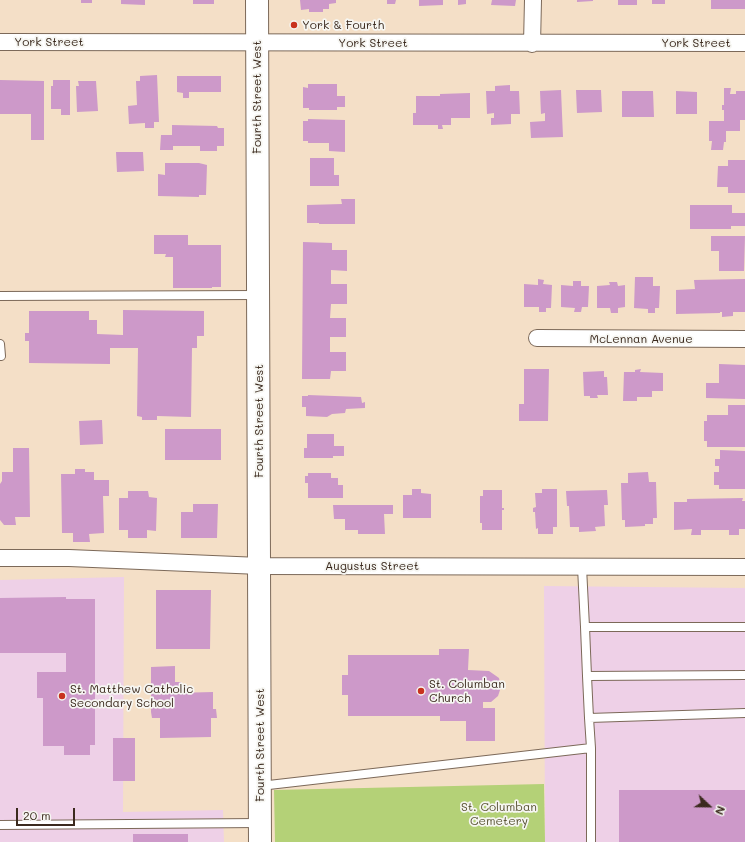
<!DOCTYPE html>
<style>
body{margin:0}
#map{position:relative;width:745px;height:842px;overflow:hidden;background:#f4dfc7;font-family:Mali,sans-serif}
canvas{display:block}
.north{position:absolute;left:689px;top:786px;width:40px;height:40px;-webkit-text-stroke:3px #f6f6f2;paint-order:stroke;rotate:112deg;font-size:11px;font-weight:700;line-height:16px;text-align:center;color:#3b2a1e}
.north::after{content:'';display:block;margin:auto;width:14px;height:18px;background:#3b2a1e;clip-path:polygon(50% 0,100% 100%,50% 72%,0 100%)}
.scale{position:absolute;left:16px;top:808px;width:59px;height:18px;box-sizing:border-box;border:2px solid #3b2a1e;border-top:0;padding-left:5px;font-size:12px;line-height:14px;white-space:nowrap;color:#3b2a1e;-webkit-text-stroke:3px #f6f6f2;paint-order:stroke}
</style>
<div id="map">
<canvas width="745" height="842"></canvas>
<div class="north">N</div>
<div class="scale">20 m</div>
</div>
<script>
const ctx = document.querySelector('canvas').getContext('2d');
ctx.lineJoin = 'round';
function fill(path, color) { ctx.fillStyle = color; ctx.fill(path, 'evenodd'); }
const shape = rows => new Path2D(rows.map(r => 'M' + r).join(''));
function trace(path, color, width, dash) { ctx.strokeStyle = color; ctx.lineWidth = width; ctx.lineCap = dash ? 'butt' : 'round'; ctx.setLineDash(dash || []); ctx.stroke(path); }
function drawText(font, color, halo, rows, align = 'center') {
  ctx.font = font + ' Mali,sans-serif'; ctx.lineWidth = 3.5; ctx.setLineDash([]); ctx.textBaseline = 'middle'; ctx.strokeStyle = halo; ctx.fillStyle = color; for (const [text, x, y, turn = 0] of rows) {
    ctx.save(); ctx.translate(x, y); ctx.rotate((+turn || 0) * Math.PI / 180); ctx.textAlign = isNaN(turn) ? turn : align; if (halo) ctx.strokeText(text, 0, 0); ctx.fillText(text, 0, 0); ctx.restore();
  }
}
const built = shape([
 [124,577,123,812,223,810,224,842,0,842,0,580],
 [544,586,745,588,745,842,545,842]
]);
const green = shape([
 [544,784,545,842,275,842,274,790]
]);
const building = shape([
 [81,0,92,0,92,3,81,3],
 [121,0,145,0,145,5,121,4],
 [193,0,214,0,214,4,193,4],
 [300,0,336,0,336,3,329,4,329,9,323,9,323,12,309,12,309,9,301,10],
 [387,0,396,0,395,4,387,4],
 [419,0,443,0,443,5,419,6],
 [458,0,466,0,466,4,458,5],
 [492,0,516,0,515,6,491,5],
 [577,0,593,0,593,1,577,2],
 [618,0,637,0,637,5,618,5],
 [652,0,665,0,665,4,652,4],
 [711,0,745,0,745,9,711,9],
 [157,75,159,122,154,122,154,128,145,128,145,123,129,124,128,106,137,105,136,81,140,81,140,76],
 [177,76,221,76,221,92,189,92,189,98,183,98,183,93,177,92],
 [0,80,44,81,44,140,31,140,31,114,0,114],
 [53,80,70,80,70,115,61,115,61,109,51,109,51,86,53,86],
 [78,81,96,81,98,111,77,112,76,86,79,86],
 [308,84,337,84,337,96,345,96,345,107,337,107,337,110,309,110,309,108,303,108,303,87,308,88],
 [510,85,510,91,519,91,520,114,511,114,511,124,491,125,491,118,494,118,494,113,487,114,486,91,495,91,495,86],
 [724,88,731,88,730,94,736,94,736,91,745,91,745,120,740,120,740,131,726,131,726,142,724,142,723,150,711,150,712,141,709,141,709,121,724,121,724,110,722,110,722,105,724,105],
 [561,90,563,137,531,138,530,122,545,121,545,113,541,114,540,91],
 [576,90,601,90,602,112,577,113],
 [622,91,653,91,654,117,622,117],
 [676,91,697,92,697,114,676,114],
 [470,93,470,118,451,118,451,125,442,125,443,129,438,129,438,125,413,125,413,113,416,113,416,96,440,96,440,94],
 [308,119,345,120,345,152,329,151,329,143,308,143,308,141,303,141,303,121,308,121],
 [172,125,217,126,218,128,224,128,224,146,217,146,217,151,200,151,200,146,173,146,173,150,160,150,161,135,172,135],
 [116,152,143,152,144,171,117,172],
 [310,158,334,158,334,175,339,175,339,186,310,186],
 [728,160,745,160,745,193,728,193,728,187,717,187,718,166,728,166],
 [165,163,199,163,207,165,206,195,199,195,199,197,158,196,158,174,165,175],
 [341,199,355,199,355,224,319,224,319,223,307,223,307,205,342,204],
 [690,205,732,205,732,213,745,213,745,226,731,226,731,229,690,229],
 [154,235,188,235,188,245,221,245,221,287,212,287,212,288,173,288,173,257,165,257,166,254,154,254],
 [711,236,745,236,744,271,719,271,719,251,711,251],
 [303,242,332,243,332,250,347,250,347,271,331,270,331,284,347,284,347,304,331,304,330,318,346,318,346,337,330,337,330,352,346,352,346,371,331,371,330,379,302,379],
 [635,277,653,277,653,286,660,286,659,308,655,308,655,313,648,313,648,309,634,308],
 [538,279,544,280,543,284,552,285,551,308,546,308,546,312,539,312,539,307,524,307,524,284,538,285],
 [745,279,745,312,733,312,733,316,722,317,722,312,720,312,720,313,676,314,676,290,695,289,694,280],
 [573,281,581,281,581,286,589,286,588,307,582,307,581,312,574,312,575,308,561,307,561,285,573,286],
 [609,282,617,282,618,286,625,285,625,307,618,308,618,313,611,313,610,308,597,308,597,286,610,285],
 [123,310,204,311,204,336,197,336,197,348,192,348,191,417,157,416,157,420,142,420,142,417,137,416,138,348,110,348,110,364,29,363,29,341,25,341,25,333,29,333,29,311,89,311,89,320,97,320,97,334,123,335],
 [719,364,745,365,745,399,706,398,706,383,719,383],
 [524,369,549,369,548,421,519,421,519,404,524,404],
 [641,369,640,372,663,373,663,391,652,391,652,397,637,397,637,401,623,401,624,372,635,372,635,370],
 [604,371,604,377,607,377,608,395,597,395,598,398,590,398,590,396,584,396,583,372],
 [308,395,361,397,362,403,365,402,365,408,346,409,345,413,332,414,327,417,306,416,306,407,302,407,302,396,308,396],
 [728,405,745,405,745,447,707,447,707,441,704,441,704,421,707,421,707,415,728,415],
 [102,420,103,444,80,445,79,421],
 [165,429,221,429,221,460,165,460],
 [307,434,334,434,334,446,344,446,344,456,333,456,333,458,304,458,304,448,307,448],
 [13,448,29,448,30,517,15,517,16,525,4,525,0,520,0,484,2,481,2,472,13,472],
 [720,450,745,451,745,489,719,489,719,485,714,485,714,472,719,472,719,466,715,466,715,459,720,459],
 [75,469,85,469,85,472,94,472,94,480,109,480,109,496,103,496,104,533,89,534,90,542,73,542,73,533,62,533,61,474,75,474],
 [648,472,649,482,656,482,657,518,653,518,653,524,645,524,645,526,625,527,625,520,622,520,621,483,628,483,628,473],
 [308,473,331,473,331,478,338,478,338,485,343,485,343,498,308,498,308,483,305,483,305,476,308,476],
 [412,489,421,489,421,493,431,494,431,518,403,518,403,495,412,495],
 [542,489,557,489,557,527,553,527,553,534,538,534,538,528,536,529,535,512,533,512,533,508,536,507,535,493,542,493],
 [483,490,502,490,502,508,504,508,504,510,502,510,502,530,482,530,482,523,480,523,480,496,483,496],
 [607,490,608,505,604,505,605,526,595,527,596,531,579,532,579,527,570,527,569,506,567,506,566,491],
 [128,491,148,491,149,497,157,498,156,531,147,530,147,538,128,538,128,530,119,530,119,498,128,498],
 [743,498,742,501,745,501,745,529,739,529,739,535,729,535,729,530,701,530,701,535,691,535,692,529,674,530,674,502,687,502,687,499],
 [193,504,218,504,217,538,181,538,181,512,193,512],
 [333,505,393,505,393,514,384,514,385,534,358,534,358,530,345,530,345,519,334,519],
 [156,590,211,590,210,649,156,649],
 [66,597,66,599,95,599,95,745,90,745,90,755,64,755,64,746,43,746,43,698,37,698,37,672,66,672,66,653,0,653,0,598],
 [439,649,469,649,468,670,489,671,499,678,501,687,498,696,491,702,483,702,483,708,495,708,495,741,466,741,466,721,440,721,440,716,348,716,348,695,342,695,342,675,348,675,348,655,439,655],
 [175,666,175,682,181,682,181,691,175,693,213,692,213,709,216,709,217,718,211,718,211,737,160,738,160,718,152,718,151,712,151,667],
 [113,738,135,738,135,781,113,781],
 [619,790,745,790,745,842,619,842],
 [133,834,188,834,188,842,133,842]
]);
const lane = shape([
 [0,296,258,295],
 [0,344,1,356,0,356],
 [582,567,585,627],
 [745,627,585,627,587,676,745,675],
 [587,676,589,718,745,713],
 [589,718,591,748,591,842],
 [260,786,591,748],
 [0,825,259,823]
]);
const street = shape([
 [0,42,745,43],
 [532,44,533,0],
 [537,338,745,339],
 [0,558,69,558,260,566,745,567]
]);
const secondary = shape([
 [257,0,260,842]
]);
const markers = [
 [294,25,4,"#c8321e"],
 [421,691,4,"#c8321e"],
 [62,696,4,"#c8321e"]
];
const poiNames = [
 ["York & Fourth",302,25],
 ["St. Columban",429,684],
 ["Church",429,698],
 ["St. Matthew Catholic",70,689],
 ["Secondary School",70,703]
];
const streetNames = [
 ["York Street",49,42],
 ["York Street",373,43],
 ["York Street",696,43],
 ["Fourth Street West",257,97,-90],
 ["McLennan Avenue",641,339],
 ["Fourth Street West",259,421,-90],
 ["Augustus Street",372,566],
 ["Fourth Street West",260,745,-90]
];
const parkNames = [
 ["St. Columban",499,807],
 ["Cemetery",499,821]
];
fill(built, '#eed0e7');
fill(green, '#b4d177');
fill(building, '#cd99c9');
trace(lane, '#7c6959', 10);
trace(street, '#7c6959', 18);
trace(secondary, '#7c6959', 24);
trace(lane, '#fff', 8);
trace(street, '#fff', 16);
trace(secondary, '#fff', 22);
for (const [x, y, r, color] of markers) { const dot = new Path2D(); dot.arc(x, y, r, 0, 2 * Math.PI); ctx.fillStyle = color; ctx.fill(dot); trace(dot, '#f6f6f2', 1.5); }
drawText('12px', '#3b2a1e', '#f6f6f2', poiNames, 'left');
drawText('12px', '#3b2a1e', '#f6f6f2', streetNames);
drawText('12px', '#595434', '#f6f6f2', parkNames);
</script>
